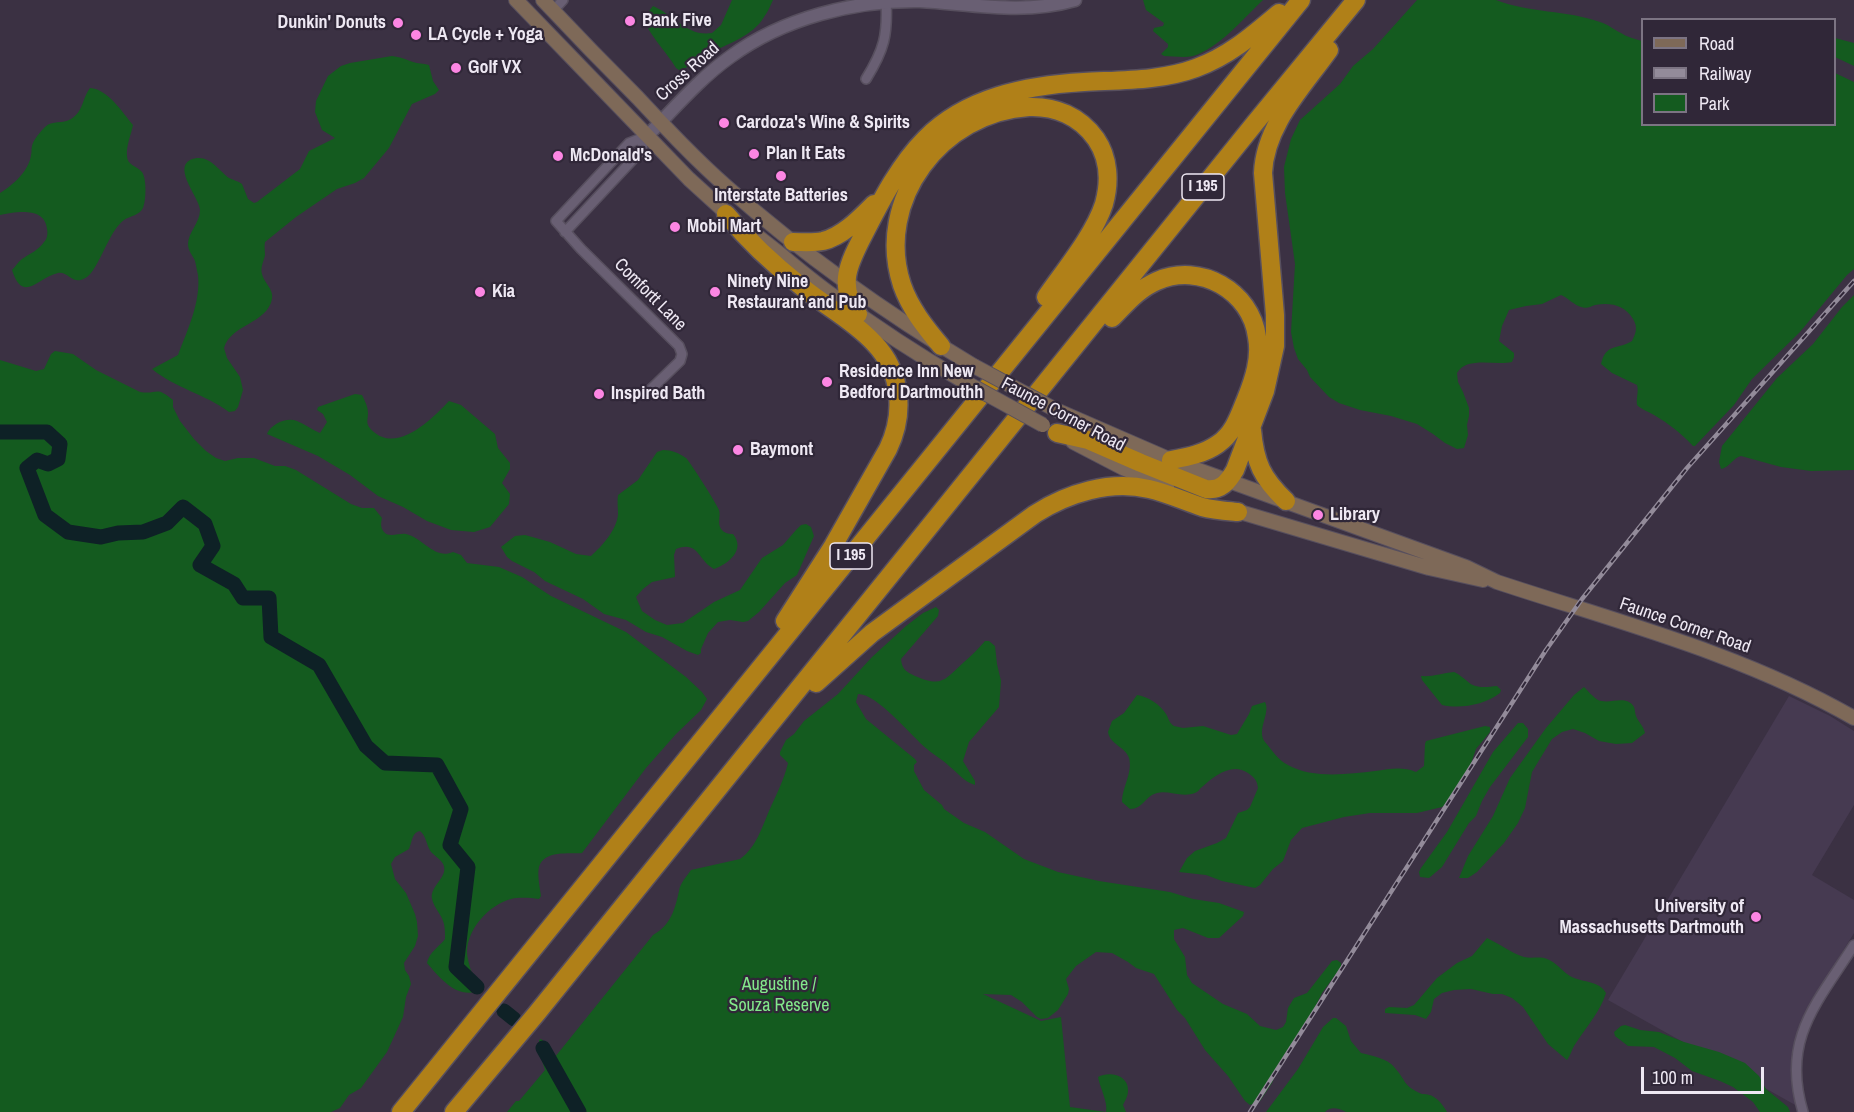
<!DOCTYPE html>
<html>
<head>
<meta charset="utf-8">
<style>
	body { margin:0 }
	#map { position:relative; width:1854px; height:1112px; overflow:hidden; background:#3b3143; font-family:"Archivo Narrow",sans-serif }
	canvas { display:block }
	.legend { position:absolute; left:1641px; top:18px; width:195px; height:108px; box-sizing:border-box; background:#302738; border:2px solid #7c7483; margin:0; padding:8px 10px; list-style:none; font-size:18px; color:#eee8f3 }
	.legend li { display:flex; align-items:center; gap:12px; height:30px }
	.legend b { width:30px; border:2px solid #7c7483 }
	.scale { position:absolute; left:1641px; top:1067px; width:123px; height:27px; box-sizing:border-box; border:3px solid #eee8f3; border-top:0; padding-left:8px; font-size:18px; line-height:21px; white-space:nowrap; color:#eee8f3; -webkit-text-stroke:4px #302738; paint-order:stroke }
</style>
</head>
<body>
<div id="map">
<canvas width="1854" height="1112"></canvas>
<ul class="legend">
<li><b style="height:8px;background:#7e6958"></b>Road</li>
<li><b style="height:8px;background:#938b9a"></b>Railway</li>
<li><b style="height:16px;background:#145b1f"></b>Park</li>
</ul>
<div class="scale">100 m</div>
</div>
<script>
const ctx = document.querySelector('canvas').getContext('2d');
ctx.lineJoin = 'round';
function paint(path, color) { ctx.fillStyle = color; ctx.fill(path, 'evenodd'); }
function stroke(path, color, width, dash) { ctx.strokeStyle = color; ctx.lineWidth = width; ctx.lineCap = dash ? 'butt' : 'round'; ctx.setLineDash(dash || []); ctx.stroke(path); }
function label(font, color, halo, rows, align = 'center') {
  ctx.font = font + ' "Archivo Narrow",sans-serif'; ctx.lineWidth = 4.5; ctx.setLineDash([]); ctx.textBaseline = 'middle'; ctx.strokeStyle = halo; ctx.fillStyle = color; for (const [text, x, y, turn = 0] of rows) {
    ctx.save(); ctx.translate(x, y); ctx.rotate((+turn || 0) * Math.PI / 180); ctx.textAlign = isNaN(turn) ? turn : align; if (halo) ctx.strokeText(text, 0, 0); ctx.fillText(text, 0, 0); ctx.restore();
  }
}
const built = new Path2D(`
	M1789,696L1830,716L1854,731V805L1812,875L1854,900V933L1810,1005L1798,1029L1792,1055V1081L1797,1106L1608,1000Z`);
const green = new Path2D(`
	M732,0H773C770,6 768,12 764,17C753,36 727,44 708,54C698,59 690,68 679,70L676,68C669,55 644,29 644,17L653,6C674,15 687,37 712,33L721,25Z
	M1143,0H1263C1244,18 1218,49 1193,56C1184,58 1173,56 1164,56L1161,54L1168,47V44L1153,31L1154,28L1163,26L1164,23L1146,10Z
	M1417,0H1496C1529,13 1567,10 1600,22C1608,24 1614,30 1621,33C1627,37 1635,39 1642,41V124H1834L1835,73L1854,82V269L1847,275L1800,332L1752,379L1734,405L1695,446H1693C1682,434 1668,423 1654,415C1648,411 1642,410 1637,405C1636,398 1639,391 1637,385L1612,373L1601,364C1606,343 1617,350 1632,341C1636,333 1638,327 1633,319C1625,305 1610,302 1595,305C1589,307 1588,309 1581,307C1574,305 1568,298 1561,295L1542,304L1526,306L1509,310L1502,326L1499,341L1514,353V357L1512,362C1495,366 1467,356 1457,373L1458,382L1463,392L1469,408V416L1467,425L1468,435L1464,448L1457,449L1445,443L1433,434L1417,424L1391,416L1360,410L1339,403L1329,397L1310,377L1307,370L1298,359L1294,348L1291,332L1295,264L1285,193L1284,167L1291,139L1300,120L1340,84L1353,66L1373,49Z
	M1835,38L1854,43V66L1835,57Z
	M392,56C400,57 405,59 413,62C418,64 423,63 429,65L433,81L439,90L435,94L412,104L389,148L364,178L355,183L337,189L296,217L265,242C264,246 265,251 265,255C264,261 260,267 262,274C264,283 274,289 272,299C267,324 231,324 224,348L227,358L240,377L243,390L238,407L235,411L229,412C205,394 175,388 152,369L178,355C187,331 201,302 198,275C197,271 196,265 195,261C193,256 188,251 188,244C188,232 200,223 200,210C200,199 173,169 190,160C208,152 218,170 229,178C233,180 238,181 242,184L248,199L254,203L257,202L300,169L309,151L335,138L322,130L315,112L316,101L328,76L341,66L350,63Z
	M90,88C108,89 122,112 133,125C131,135 126,146 127,156C127,165 137,166 142,172C147,179 146,201 143,208C140,215 130,216 124,220C121,222 117,227 115,230C107,241 96,271 87,277C72,287 69,271 58,273C37,278 23,304 12,270C15,267 18,262 22,259C29,254 39,250 44,242C47,239 48,234 47,229C45,206 15,212 0,215V193C13,185 29,171 31,155C32,152 31,149 32,146C33,140 41,131 45,127C52,120 63,124 71,119C84,111 82,98 90,88Z
	M1854,295V470L1811,471L1781,467L1741,456C1733,458 1730,467 1721,469L1719,462L1722,446L1777,378L1813,344L1842,307Z
	M55,351L73,354L96,370L140,392C158,395 155,385 173,400V407L180,421L194,439L206,451L216,458L225,461L238,458H254L275,466H285L296,470L351,504L362,508H374L382,518C381,523 380,527 384,532C389,538 399,533 406,534C423,538 435,560 453,552L461,555L467,563L499,567L522,577L551,596L626,632L686,677L702,692L707,699L701,710L676,734L646,768L582,853C569,854 544,850 539,867C537,875 540,888 541,896L539,899C530,898 520,897 511,899C489,905 468,928 467,951C467,965 476,978 475,992C455,997 439,977 427,963C429,952 439,947 445,939C445,934 445,929 444,924C442,915 434,908 432,899C429,885 453,875 441,861C438,858 434,855 431,852C426,845 427,837 420,831C412,832 412,842 409,849L395,857L391,864L395,879L406,893L415,914L417,922L418,936L415,946L404,963L405,970L409,976L411,984L406,997L403,1017L387,1052L361,1088L349,1095L340,1108L331,1112H0V360L36,371L44,369L51,354Z
	M355,394L362,395C365,401 368,407 368,413C368,419 366,422 369,427C394,458 432,419 449,401L461,405L495,434L498,448L510,463V469L502,483L510,494L509,504L490,527L474,532L451,530L427,521L403,507L378,496L350,475L318,456L267,434C271,424 287,417 297,421C305,424 312,430 320,433L327,422L323,414L317,410L318,407Z
	M663,450C672,450 679,453 686,458C689,460 718,506 719,510C721,517 717,522 721,529C724,533 728,534 733,534C746,550 728,564 714,569C698,561 699,540 676,549L674,555L675,577L652,582L643,589L636,597L642,611L655,620L667,625L683,623L714,602L740,590L762,558L783,545L796,530L801,525L806,524L811,527L814,536L797,575L785,583L759,612L748,621L743,622L730,620L718,622L708,633L701,649V653L698,655L687,651L662,637L646,632L626,620L604,614L583,599L545,581L534,572L512,561L507,557L501,547L515,536L525,535L550,542L576,554L591,556C602,546 616,531 618,515C618,508 617,502 618,495L638,480L657,452Z
	M936,607L939,610L938,616L901,659C902,670 907,672 915,676C943,688 945,679 964,662C972,655 978,649 985,641H989L995,646L997,664L1001,681L999,707L969,742L963,761L975,781V785C964,782 958,773 949,766C942,759 934,755 927,749C911,736 878,694 858,694L856,702L866,719L915,759L917,762L914,765V771L924,790L942,805L944,809L964,823L985,832L1024,859L1058,872L1099,881L1170,892L1193,899L1219,903L1244,912L1243,916L1219,938H1208L1183,928L1174,930V939L1185,957L1187,975L1192,983L1223,1004L1247,1014L1260,1026L1276,1030L1283,1027L1286,1022L1288,1008L1294,998L1307,993L1332,961L1337,960L1341,963V967L1322,993L1304,1030L1283,1057L1272,1083L1260,1101L1250,1105L1245,1101L1228,1076L1205,1050L1185,1018L1177,1010L1154,974L1136,968L1128,962L1112,953L1096,952L1076,966L1066,979L1069,989L1068,994L1058,1010L1048,1018L1041,1019L1037,1017L1022,1002L1011,995L983,994L1041,1021L1061,1017L1070,1107L1106,1112C1108,1102 1100,1088 1098,1077C1109,1071 1129,1075 1128,1091C1128,1096 1125,1101 1123,1105L1126,1112H507L516,1101H519L545,1070L540,1054L539,1040L541,1039C548,1044 548,1054 555,1057L653,935C671,925 675,909 679,891C680,883 687,876 691,870L740,859C756,848 762,827 769,811C776,795 784,780 788,763L780,755V752L786,740L794,734L804,721L838,694L872,657L906,626L923,613Z
	M1454,672C1460,675 1462,677 1467,681C1475,689 1486,687 1497,686L1501,690L1500,693C1484,705 1461,709 1442,705L1422,680L1421,676C1433,677 1442,673 1454,672Z
	M1584,687C1588,691 1593,697 1598,700C1610,705 1626,694 1634,707C1635,709 1635,714 1636,716C1639,723 1643,725 1645,733L1632,743L1616,744L1599,741L1585,733L1573,729L1562,732L1552,739L1532,772L1525,808L1518,823L1504,843L1477,872L1468,878H1459L1468,856L1493,816L1510,778L1546,728L1574,695Z
	M1137,695C1147,696 1161,705 1166,714C1169,719 1169,723 1174,726L1183,728L1203,726L1231,735L1237,734L1249,714L1252,706L1265,702C1271,713 1256,730 1265,742C1272,750 1278,760 1288,765C1313,779 1348,774 1375,771C1390,769 1402,766 1416,772L1424,766L1425,744L1426,741L1485,726L1490,727V732L1476,749L1466,778L1450,801L1442,807L1417,813H1370L1344,817L1302,828L1291,840L1283,861L1273,869L1260,885L1255,888L1222,881L1206,875L1179,872L1187,858L1195,851L1217,843L1226,838L1238,813L1247,810L1250,807L1258,788C1257,780 1254,777 1248,773C1232,762 1214,776 1202,787C1197,791 1201,790 1195,793C1182,798 1168,790 1157,793C1145,796 1143,809 1130,809L1122,802C1122,787 1133,773 1129,758C1125,746 1110,745 1108,732L1112,721L1124,713Z
	M1518,723H1523L1528,729V737L1490,787L1482,801L1476,816L1469,823L1442,867L1429,878L1420,877L1419,872L1421,868L1447,832L1493,752Z
	M1487,938C1500,944 1511,953 1524,957C1532,959 1540,956 1547,959C1556,962 1562,971 1570,976C1582,983 1599,980 1606,993C1600,1012 1587,1026 1576,1043C1572,1048 1571,1055 1567,1060L1548,1044L1523,1007L1512,998L1502,994H1493L1471,989L1454,990L1442,993L1434,999L1431,1012L1426,1019L1415,1015L1385,1013V1009L1389,1007L1407,1008L1414,1005L1437,978L1457,963L1472,956Z
	M1333,1018H1336L1346,1026L1351,1041L1361,1053C1373,1056 1387,1058 1395,1068C1408,1083 1402,1085 1422,1094C1434,1093 1442,1103 1447,1112H1346C1339,1108 1330,1106 1325,1112H1266L1298,1069L1323,1027Z
	M1625,1025L1640,1030L1659,1032L1684,1042L1719,1052L1745,1063L1759,1076L1766,1089L1788,1107L1790,1112H1760L1753,1102L1733,1087L1720,1081L1692,1071L1675,1058L1654,1047L1628,1046L1615,1036L1614,1032L1621,1026Z`);
const river = new Path2D(`
	M0,432H47L60,444L58,459L48,464L37,460L27,468L45,515L68,532L101,537L118,533L143,532L167,523L183,507L205,524L213,546L200,565L234,584L243,598H269L271,637L319,665L366,746L385,763L437,765L461,809L450,845L468,867L456,967L477,987
	M504,1011L514,1019
	M543,1048L579,1112`);
const minor = new Path2D(`
	M553,11L563,0
	M866,79C884,50 888,35 886,0
	M565,232L639,153L647,136
	M646,394L680,361L682,354L679,346L581,249L556,221L629,143L647,136
	M1803,1112C1781,1039 1817,1003 1854,945`);
const tertiary = new Path2D(`
	M647,136C674,109 699,79 730,57C783,18 855,0 920,1C972,4 1023,15 1075,0`);
const secondary = new Path2D(`
	M516,0L689,179L733,219
	M543,0C574,33 606,66 638,98C667,129 696,160 728,188C804,255 887,314 974,366
	M749,230C778,251 804,275 832,295C874,326 918,355 963,381
	M1056,410L1171,460L1466,567L1497,582C1618,622 1743,654 1854,718
	M1073,442L1123,468L1167,487
	M1230,509L1429,568L1483,580`);
const motorway = new Path2D(`
	M726,214C749,242 774,265 802,287C825,306 854,321 874,343C902,372 905,414 888,449L833,546L785,621
	M793,242C803,242 814,243 823,241C843,236 860,218 874,204
	M858,314C836,284 850,261 866,230C882,199 900,164 925,139C966,97 1028,85 1084,82C1121,80 1161,81 1196,68C1229,56 1253,35 1279,13
	M1112,318C1126,304 1138,289 1157,281C1200,262 1251,291 1257,337C1261,358 1254,379 1246,399C1239,416 1234,433 1218,444C1204,454 1187,457 1171,460
	M941,346C925,327 910,308 902,285C874,200 942,112 1029,107C1055,106 1080,116 1096,139C1109,158 1110,182 1104,204C1094,235 1064,271 1046,297
	M1252,430C1255,463 1262,478 1286,501
	M1057,433L1088,440L1141,463L1206,489C1221,491 1228,482 1235,470L1265,391L1275,346V315L1263,173C1265,125 1302,88 1329,50
	M816,683L872,633L1035,514C1068,493 1110,480 1149,489C1167,493 1184,501 1202,507C1213,510 1227,511 1238,512
	M401,1112L1301,0
	M454,1112L537,1013L1255,123L1356,0`);
const rail = new Path2D(`
	M1250,1112L1546,650L1582,599L1687,468L1854,281`);
const secondaryBridge = new Path2D(`
	M974,366L1056,410
	M963,381L1043,425`);
const markers = [
	[630,21,6,"#fc86e3"],
	[398,23,6,"#fc86e3"],
	[416,35,6,"#fc86e3"],
	[456,68,6,"#fc86e3"],
	[724,123,6,"#fc86e3"],
	[754,154,6,"#fc86e3"],
	[558,156,6,"#fc86e3"],
	[781,176,6,"#fc86e3"],
	[675,227,6,"#fc86e3"],
	[480,292,6,"#fc86e3"],
	[715,292,6,"#fc86e3"],
	[827,382,6,"#fc86e3"],
	[599,394,6,"#fc86e3"],
	[738,450,6,"#fc86e3"],
	[1318,515,6,"#fc86e3"],
	[1756,917,6,"#fc86e3"]
];
const shields = [
	[1203,187,42],
	[851,556,42]
];
const shieldNames = [
	["I 195",1203,187],
	["I 195",851,556]
];
const poiNames = [
	["Bank Five",642,21],
	["Dunkin' Donuts",386,23,"right"],
	["LA Cycle + Yoga",428,35],
	["Golf VX",468,68],
	["Cardoza's Wine & Spirits",736,123],
	["Plan It Eats",766,154],
	["McDonald's",570,156],
	["Interstate Batteries",781,196,"center"],
	["Mobil Mart",687,227],
	["Ninety Nine",727,282],
	["Restaurant and Pub",727,303],
	["Kia",492,292],
	["Residence Inn New",839,372],
	["Bedford Dartmouthh",839,393],
	["Inspired Bath",611,394],
	["Baymont",750,450],
	["Library",1330,515],
	["University of",1744,907,"right"],
	["Massachusetts Dartmouth",1744,928,"right"]
];
const streetNames = [
	["Cross Road",688,72,-42],
	["Comfortt Lane",650,295,45],
	["Faunce Corner Road",1063,415,28],
	["Faunce Corner Road",1685,626,19]
];
const parkNames = [
	["Augustine /",779,985],
	["Souza Reserve",779,1006]
];
paint(built, '#463a51');
paint(green, '#145b1f');
stroke(river, '#0e2126', 15);
stroke(minor, '#574f5e', 12);
stroke(tertiary, '#574f5e', 15);
stroke(secondary, '#574f5e', 16);
stroke(motorway, '#574f5e', 21);
stroke(minor, '#695f73', 9);
stroke(tertiary, '#695f73', 12);
stroke(secondary, '#7e6958', 14);
stroke(motorway, '#b08018', 18);
stroke(rail, '#938b9a', 4.5);
stroke(rail, '#302738', 2, [7]);
stroke(secondaryBridge, '#574f5e', 16, []);
stroke(secondaryBridge, '#7e6958', 14);
for (const [x, y, r, color] of markers) { const dot = new Path2D(); dot.arc(x, y, r, 0, 2 * Math.PI); ctx.fillStyle = color; ctx.fill(dot); stroke(dot, '#302738', 2); }
for (const [x, y, w] of shields) { const box = new Path2D(); box.roundRect(x - w / 2, y - 13, w, 26, 4.5); ctx.fillStyle = '#302738'; ctx.fill(box); stroke(box, '#eee8f3', 1.5); }
label('bold 16px', '#eee8f3', null, shieldNames);
label('bold 18px', '#eee8f3', '#302738', poiNames, 'left');
label('18px', '#eee8f3', '#302738', streetNames);
label('18px', '#83e88b', '#302738', parkNames);
</script>
</body>
</html>
